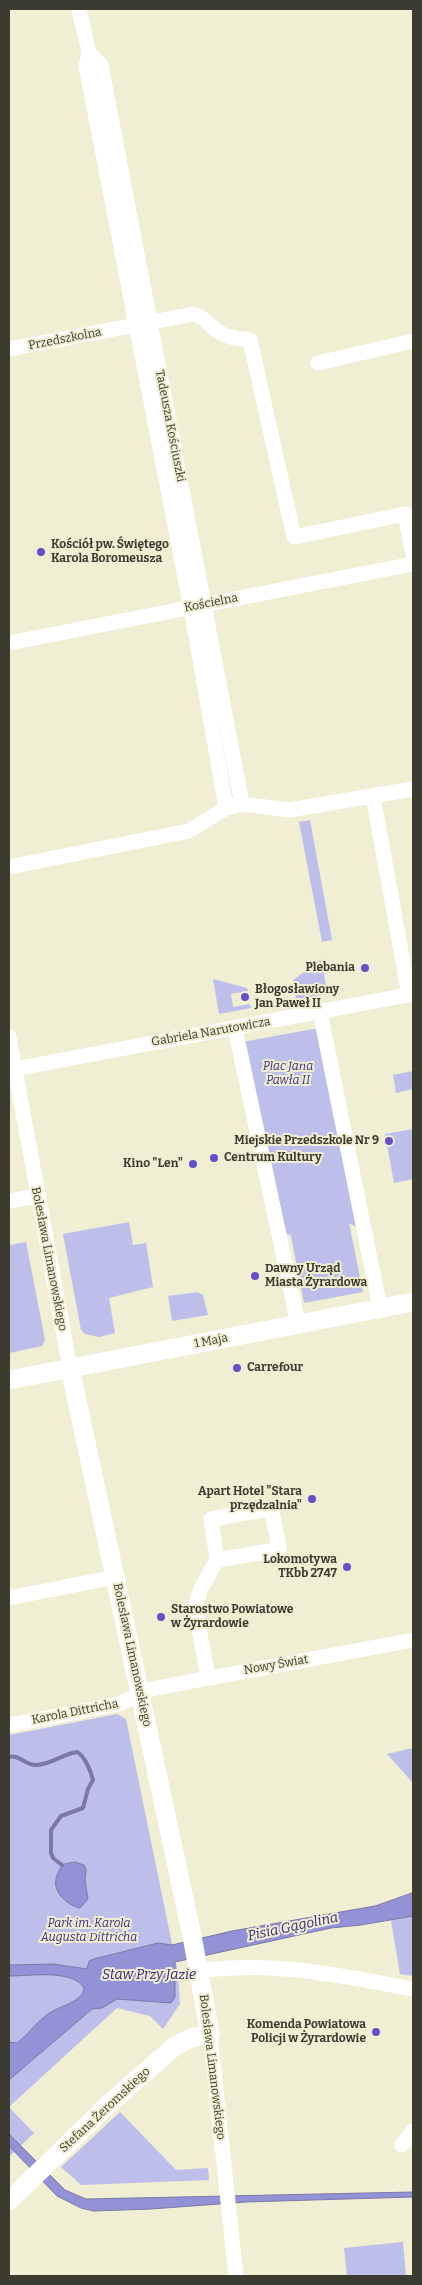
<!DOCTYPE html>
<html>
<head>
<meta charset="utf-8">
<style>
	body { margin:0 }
	#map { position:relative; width:422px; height:2285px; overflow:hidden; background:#f0eed3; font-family:Bitter,serif }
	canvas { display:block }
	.frame { position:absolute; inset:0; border:10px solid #3c3b30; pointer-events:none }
</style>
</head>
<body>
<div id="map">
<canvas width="422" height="2285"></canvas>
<div class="frame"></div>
</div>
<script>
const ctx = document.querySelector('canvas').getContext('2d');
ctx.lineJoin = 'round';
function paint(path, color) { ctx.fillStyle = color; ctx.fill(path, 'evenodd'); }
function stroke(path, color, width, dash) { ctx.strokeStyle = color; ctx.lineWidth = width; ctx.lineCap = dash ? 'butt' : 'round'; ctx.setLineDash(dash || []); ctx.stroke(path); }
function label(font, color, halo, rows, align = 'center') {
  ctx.font = font + ' Bitter,serif'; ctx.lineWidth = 4; ctx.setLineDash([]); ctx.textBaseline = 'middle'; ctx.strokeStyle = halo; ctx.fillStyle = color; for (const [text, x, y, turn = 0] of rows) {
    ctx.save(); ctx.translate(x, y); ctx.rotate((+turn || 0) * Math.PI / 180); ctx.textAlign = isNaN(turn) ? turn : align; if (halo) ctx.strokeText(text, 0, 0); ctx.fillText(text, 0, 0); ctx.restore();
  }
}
const green = new Path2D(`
	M310,820L332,940L322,942L299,822Z
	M322,959L327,994L296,1000L293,980Z
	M213,979L247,988L248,991L231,994L233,1007L250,1004L251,1008L219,1014Z
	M319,1028L359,1229L349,1223L363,1292L304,1303L291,1236L282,1231L242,1042Z
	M413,1071V1089L396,1093L393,1075Z
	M413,1129V1179L394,1183L385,1134Z
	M129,1222L133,1245L146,1243L153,1287L109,1298L115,1333L99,1337L85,1334L81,1330L63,1234Z
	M26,1242L45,1340L42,1346L9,1353V1245Z
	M197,1292L203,1295L208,1315L172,1321L168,1296Z
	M117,1714L126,1719L178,1973L180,2004L163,2029L150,2016L117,2008L9,2107L34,2133L9,2157V1735Z
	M413,1748V1783L387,1754Z
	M413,1916V1976L400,1974L391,1920Z
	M120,2112L176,2170L208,2168L209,2180L81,2185L61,2167Z
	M403,2242L406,2276H347L344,2248Z`);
const water = new Path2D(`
	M75,1862L84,1865L86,1869L85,1880L88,1899L80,1908C69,1906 53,1893 56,1880C56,1875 60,1870 62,1865Z
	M413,1893V1916L361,1925L331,1928L175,1962V1997L171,2003L117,1999L102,2008L92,2009L9,2080V2042L17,2043C30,2033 38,2019 53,2011C62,2006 84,2000 84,1988C73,1969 29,1976 9,1976V1965L53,1964L87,1969L89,1961L94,1959L158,1943L172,1945L232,1931L375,1906Z
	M9,2134L65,2190L86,2199L413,2192V2197L246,2202L151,2209L94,2211L81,2208L57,2196L9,2146Z`);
const stream = new Path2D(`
	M9,1757C18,1754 26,1765 35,1765C51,1765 62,1754 77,1752C85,1756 91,1772 93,1780L88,1789L83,1808L61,1816L51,1830V1853L53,1858L62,1865`);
const minor = new Path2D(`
	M79,9L89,53L101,65L242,804
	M89,53L86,66L191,608L226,808
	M9,349L194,314C203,316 208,324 216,330C226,338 238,338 250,340L294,537L405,514L413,555
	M318,363L413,341
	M9,643L413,564
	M373,796L409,995
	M9,867L189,831L226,808L242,804L289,810L413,789
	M320,1012L380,1308
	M235,1028L298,1324
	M9,1037L70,1368
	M9,1070L413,994
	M9,1201L37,1196
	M9,1598L115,1577
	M208,1677L195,1607L201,1588L217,1560L276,1550L279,1548L272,1510L268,1509L211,1519L217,1560
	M9,1725L119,1704L151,1689L413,1640
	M199,1971C271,1960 342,1976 413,1989
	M210,2034L236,2276
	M402,2145L413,2131`);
const tertiary = new Path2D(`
	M9,1380L413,1302
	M9,2201L109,2104L175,2046L191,2038L210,2034L192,1936L70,1368`);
const markers = [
	[41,552,5,"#6351ca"],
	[365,968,5,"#6351ca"],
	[245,997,5,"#6351ca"],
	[389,1141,5,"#6351ca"],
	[214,1158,5,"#6351ca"],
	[193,1164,5,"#6351ca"],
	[255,1276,5,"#6351ca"],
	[237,1368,5,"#6351ca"],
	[312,1499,5,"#6351ca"],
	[347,1567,5,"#6351ca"],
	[161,1617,5,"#6351ca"],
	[376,2032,5,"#6351ca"]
];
const streetNames = [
	["Przedszkolna",65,339,-11],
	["Tadeusza Kościuszki",170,426,79],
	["Kościelna",211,603,-11],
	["Gabriela Narutowicza",211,1032,-10],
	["Bolesława Limanowskiego",49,1259,79],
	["1 Maja",211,1341,-11],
	["Bolesława Limanowskiego",132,1655,78],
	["Nowy Świat",276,1665,-10],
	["Karola Dittricha",75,1712,-11],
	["Bolesława Limanowskiego",212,2067,83],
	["Stefana Żeromskiego",105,2110,-43]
];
const poiNames = [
	["Kościół pw. Świętego",51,545],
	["Karola Boromeusza",51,559],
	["Plebania",355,968,"right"],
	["Błogosławiony",255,990],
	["Jan Paweł II",255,1004],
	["Miejskie Przedszkole Nr 9",379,1141,"right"],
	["Centrum Kultury",224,1158],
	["Kino \"Len\"",183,1164,"right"],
	["Dawny Urząd",265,1269],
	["Miasta Żyrardowa",265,1283],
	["Carrefour",247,1368],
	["Apart Hotel \"Stara",302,1492,"right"],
	["przędzalnia\"",302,1506,"right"],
	["Lokomotywa",337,1560,"right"],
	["TKbb 2747",337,1574,"right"],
	["Starostwo Powiatowe",171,1610],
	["w Żyrardowie",171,1624],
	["Komenda Powiatowa",366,2025,"right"],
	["Policji w Żyrardowie",366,2039,"right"]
];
const parkNames = [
	["Plac Jana",288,1067],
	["Pawła II",288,1081],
	["Park im. Karola",89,1924],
	["Augusta Dittricha",89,1938]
];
const waterNames = [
	["Pisia Gągolina",293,1927,-12],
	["Staw Przy Jazie",149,1975]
];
paint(green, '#bebeeb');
paint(water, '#9492d7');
stroke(water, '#7a78a5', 1);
stroke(stream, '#7a78a5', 4);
stroke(minor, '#fff', 15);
stroke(tertiary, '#fff', 19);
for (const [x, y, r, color] of markers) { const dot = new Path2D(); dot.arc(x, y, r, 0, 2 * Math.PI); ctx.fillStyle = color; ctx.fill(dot); stroke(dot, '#f0eed3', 2); }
label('12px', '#3c3b30', '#f0eed3', streetNames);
label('bold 12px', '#3c3b30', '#f0eed3', poiNames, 'left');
label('italic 12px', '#3b2e7f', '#f0eed3', parkNames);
label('italic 14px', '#362879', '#f0eed3', waterNames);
</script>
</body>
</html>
